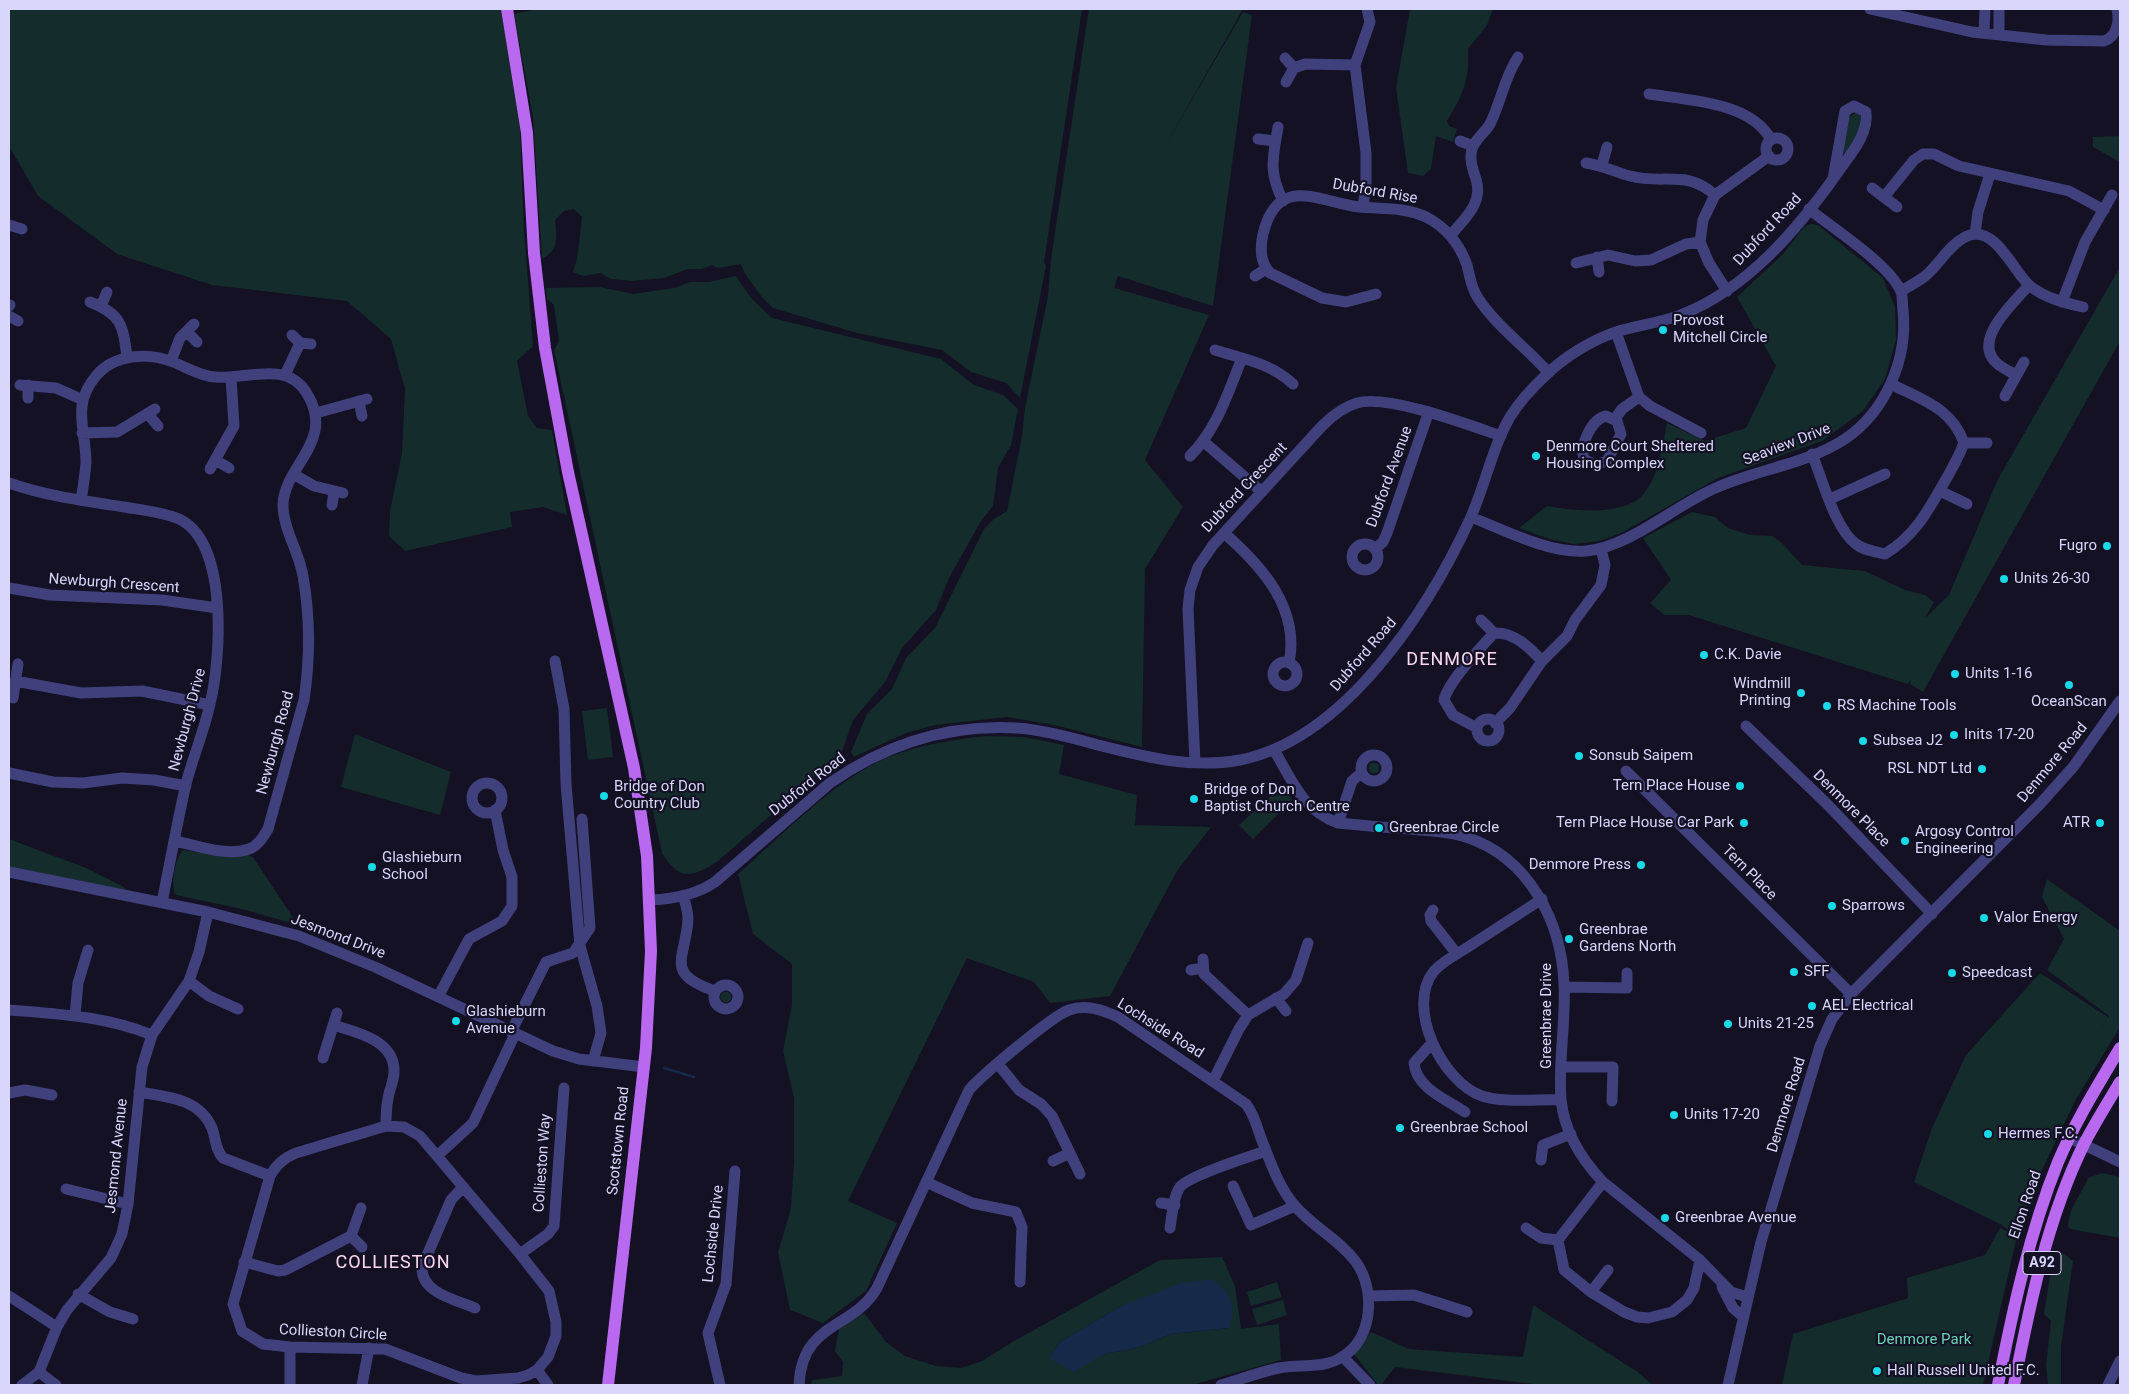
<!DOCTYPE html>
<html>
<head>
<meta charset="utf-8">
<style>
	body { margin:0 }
	#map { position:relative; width:2129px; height:1394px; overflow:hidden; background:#131123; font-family:Roboto,sans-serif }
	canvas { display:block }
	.frame { position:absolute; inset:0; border:10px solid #d9d6fb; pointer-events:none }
</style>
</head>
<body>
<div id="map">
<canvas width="2129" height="1394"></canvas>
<div class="frame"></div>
</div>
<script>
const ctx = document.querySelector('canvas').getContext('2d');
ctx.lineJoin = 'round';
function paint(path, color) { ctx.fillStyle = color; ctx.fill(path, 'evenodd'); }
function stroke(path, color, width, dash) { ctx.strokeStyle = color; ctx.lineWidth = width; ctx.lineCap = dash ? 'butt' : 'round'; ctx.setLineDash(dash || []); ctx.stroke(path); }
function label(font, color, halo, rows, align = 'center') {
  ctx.font = font + ' Roboto,sans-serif'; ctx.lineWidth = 4.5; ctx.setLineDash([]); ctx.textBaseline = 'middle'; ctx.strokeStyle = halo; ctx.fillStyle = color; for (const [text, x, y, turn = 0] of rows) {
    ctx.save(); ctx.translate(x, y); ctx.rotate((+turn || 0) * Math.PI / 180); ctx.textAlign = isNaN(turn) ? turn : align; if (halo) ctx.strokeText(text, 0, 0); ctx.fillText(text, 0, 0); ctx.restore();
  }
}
const green = new Path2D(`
	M9,9H501L520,128L524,230L533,346L517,361L528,416L537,428L552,430L567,515L543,507L510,512L512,527L405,551L389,536L390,511L402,453L405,389L391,339L347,301L212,285L117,254L38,196L9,146Z
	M537,9H1082L1044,262L1046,266L1020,398L1006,383L971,372L942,350L857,333L773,308L761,296L745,274L741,264L718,268L712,265L702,269H688L664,278L632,281L611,279L601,273L583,276L573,272L577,259L582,217L574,209L564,211L555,220C557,238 559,250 542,259L533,117L514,14Z
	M1089,9H1243L1165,146L1243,12L1252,15L1213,306L1118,276L1114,288L1209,315L1145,460L1183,507L1145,569L1142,747L1054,725L1007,717L935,725L906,733L854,757L851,752L867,714L892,689L906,658L935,628L984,529L994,519L1007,511L1022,436L1025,408L1048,296L1051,259Z
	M1410,9H1493L1487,25L1468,49C1470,79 1463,95 1447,121L1449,126L1457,129L1453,142L1436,136L1431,169L1423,176L1408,173L1396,88Z
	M1856,112L1860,115C1863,128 1853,149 1842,154L1849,118Z
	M2120,136V162L2093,147V137Z
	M1810,224L1818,225L1883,278L1895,307L1896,340L1885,379L1863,411L1822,441L1718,478L1623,532L1600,541L1574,544L1549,539L1519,528L1547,506C1574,511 1627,517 1645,492C1660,472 1662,447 1667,423L1705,441L1746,428L1776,366L1737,297L1783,254L1804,227Z
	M2120,267V341L1923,692L1910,684L1911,679L1908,684L1689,615H1664L1650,603L1671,580L1643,538L1692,512L1715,517L1728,528L1750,535L1772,536L1782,543L1802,565L1865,571L1905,590L1925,595L1934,602L1925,618L1949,595L1998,479Z
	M736,276L751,298L772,318L941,359L974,385L1003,395L1018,409L1011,445L998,468L993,506L981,521L949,578L936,610L902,648L885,682L853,720L841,754L718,861C692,878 679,881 662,853L554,350L559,341L554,305L547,299L546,288L600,287L633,294L674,288L690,282H709Z
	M607,708L613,757L588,760L582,711Z
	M355,734L451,772L440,815L341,787Z
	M987,736L1024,737L1064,745L1059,774L1137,795L1135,825L1211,827L1177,871L1110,996L1050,1003L1034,982L967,958L848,1201L897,1223L866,1291L823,1323L790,1310L778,1252L791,1209L794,1161V1098L783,1051L792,1005V964L753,934L738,874C783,835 837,776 894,755C924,744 955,739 987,736Z
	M1368.5 768a5.5 5.5 0 1 1 11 0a5.5 5.5 0 1 1-11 0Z
	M1283,785L1292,800L1253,839L1239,825Z
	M9,839L86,868L124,887L126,891L9,867Z
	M184,850L225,857L246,854L253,857L298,925L246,910L176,895C170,886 175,856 184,850Z
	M2047,879L2120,931V1027L2075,1101L2031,1193L2017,1236L1983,1385H1782L1793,1334L1908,1298L1907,1278L1985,1255L2000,1228L2013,1234L2002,1225L1914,1182L1932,1128L1966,1055L2040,973L2108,1017L2099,1031L2109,1016L2047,970L2064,939L2042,897Z
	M720.5 997a5.5 5.5 0 1 1 11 0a5.5 5.5 0 1 1-11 0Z
	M2102,1173L2120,1177V1238L2070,1229L2068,1226C2069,1207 2081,1195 2088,1178Z
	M2058,1254H2065L2073,1261L2061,1347V1385H2048L2046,1365L2051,1321L2044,1314L2050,1277Z
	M1222,1257L1235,1286L1241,1329L1279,1324L1281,1360L1192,1385H811L812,1380L842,1376L843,1362L835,1351L839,1329L864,1313L886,1342L905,1356L936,1366L961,1368L982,1361L1014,1341L1160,1260ZM1123,1305L1229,1328L1171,1334L1137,1348L1104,1354L1049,1358L1060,1342Z
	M1277,1282L1282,1297L1251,1306L1247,1292Z
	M1283,1300L1287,1315L1257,1325L1252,1309Z
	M1533,1305L1636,1371L1653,1385H1541L1395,1367L1381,1385H1378L1354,1354L1371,1332L1409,1349L1523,1357Z`);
const water = new Path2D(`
	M1213,1279C1231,1295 1237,1304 1229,1328L1171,1334L1137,1348L1104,1354L1074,1372L1049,1358L1060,1342L1123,1305L1182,1283Z`);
const stream = new Path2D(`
	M664,1068L694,1077`);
const minor = new Path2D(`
	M1870,9L1972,32L2046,40L2104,41C2117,37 2120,20 2117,9
	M1984,33L1985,9
	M1999,34V9
	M1285,58L1294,68
	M1286,82L1294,68L1305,64L1355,65
	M1649,94C1687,100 1752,102 1771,140
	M1278,127C1273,158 1268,171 1283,201
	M1766 149a11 11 0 1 1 22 0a11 11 0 1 1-22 0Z
	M1258,139L1275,141
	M1460,141L1473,146
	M1586,163C1602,165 1615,172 1630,176C1664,185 1686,169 1715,195
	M1602,165L1607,147
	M1872,188L1897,207
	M1884,197L1914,160L1923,154H1934L1959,166L2069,191L2104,210
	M1363,207L1366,184V153L1355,65L1370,22L1367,9
	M9,225L22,229
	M1975,234L1978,212L1990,174
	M1451,235C1464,219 1484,203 1476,179C1473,170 1469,159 1472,149C1475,139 1485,133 1490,124C1501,102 1504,78 1518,57
	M1597,257L1599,272
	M1576,263L1608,255L1635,261L1651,260L1686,244L1700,242
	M1255,276L1266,269
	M1727,291L1709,263L1700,242L1703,220L1715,195L1769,156
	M1901,291C1908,287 1917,282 1924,277C1939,265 1948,246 1965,237C1995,222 2013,272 2030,286C2045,298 2065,303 2083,307
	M1376,294L1346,302L1322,298L1270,273C1260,262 1260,249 1263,234C1278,173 1319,202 1359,207C1381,209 1405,207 1426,217C1446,227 1460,245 1467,265C1470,277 1471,288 1478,298C1496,326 1526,347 1548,372
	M90,302C122,314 123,326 127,357
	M2062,302L2085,242L2112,195
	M9,306L10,305
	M101,306L107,292
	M9,316L18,321
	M187,332L197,342
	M1616,332L1639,397L1650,406L1701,433
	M292,335L300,343L311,344
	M1215,350C1243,359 1271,363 1293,384
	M171,361L180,338L194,324
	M285,375L300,343
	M2016,375C2011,372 2004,369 1999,365C1969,342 2013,304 2029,285
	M20,385L56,388L83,400
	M28,385V398
	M2005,396L2024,362
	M359,401L362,416
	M316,413L367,399
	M148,414L158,426
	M1606,416L1617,421L1621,434L1607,461L1594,465L1584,459C1579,445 1592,419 1606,416Z
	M1615,419L1622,409L1639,397
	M82,433L117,432L155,409
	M1204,442L1262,492
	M1964,443H1987
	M1812,454C1822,478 1835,529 1856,544C1864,550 1875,552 1885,554C1918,534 1931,505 1949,474C1955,463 1960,454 1964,443C1952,408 1922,400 1891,384
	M1190,456C1217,429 1228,393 1242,358
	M215,460L229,468
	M210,469L234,426L231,377
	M295,475L314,486L343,493
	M9,483C46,496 85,501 124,507C142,510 162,512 179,519C229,542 221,660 210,704C204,731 193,757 186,784C177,823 170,863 162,902
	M1940,491L1967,504
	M1830,499L1885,474
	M81,500C83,488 85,475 86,463C86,430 71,405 96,376C114,354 148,352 173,362C186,367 200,376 215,377C245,380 286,360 306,392C337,441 285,464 283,504C283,530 299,551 303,576C310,616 310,660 304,700L268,829C263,837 258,846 249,849C227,857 196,845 175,841
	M332,505L334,492
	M1471,517C1504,530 1550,554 1586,551C1631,547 1676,504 1718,487C1757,470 1809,463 1845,439C1886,411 1908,359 1903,310C1902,305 1903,297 1901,292C1892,266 1831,227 1809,209
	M1224,533C1263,567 1300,609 1289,663
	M1352 557a13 13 0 1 1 26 0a13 13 0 1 1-26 0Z
	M1376,548L1383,542L1387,533L1428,414
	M9,588L50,595L162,600L217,608
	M1481,620L1494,633C1514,632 1529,647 1542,661
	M555,661L564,709L566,784L580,946L597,1006L601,1033L593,1061
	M1273 674a12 12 0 1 1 24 0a12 12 0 1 1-24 0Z
	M15,681L81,693L142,691L210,705
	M13,698L18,664
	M1477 730a11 11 0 1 1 22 0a11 11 0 1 1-22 0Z
	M1495,723L1510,708L1542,661L1567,636L1575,620L1601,585L1605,565L1601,549
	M1746,726L1828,805L1932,914
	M1477,728L1453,715L1444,700C1448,682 1480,648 1494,633
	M1274,750C1292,780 1303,811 1338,823C1362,825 1386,828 1410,829C1429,831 1448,831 1466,837C1530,858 1562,923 1564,985C1566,1023 1558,1062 1561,1099C1564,1131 1582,1160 1603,1182L1700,1260L1731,1292L1747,1297
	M1361 768a13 13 0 1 1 26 0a13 13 0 1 1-26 0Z
	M1195,763L1188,608L1190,590L1198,567L1213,545L1322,426C1332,416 1343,407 1357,403C1387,394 1469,425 1501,436
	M1626,771L1851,994
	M9,773L53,782L83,783L122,778L154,780L186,786
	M472 798a15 15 0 1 1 30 0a15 15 0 1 1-30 0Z
	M1338,823L1352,781L1361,773
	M9,872L208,912L299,936L375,967L553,1051L579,1059L644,1067
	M684,896C685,904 688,911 688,919C686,959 663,973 715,991
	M1542,899C1517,915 1493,931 1468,947C1457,954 1443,961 1434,971C1405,1007 1442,1082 1482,1096C1502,1103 1539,1099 1561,1100
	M651,900C674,899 696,895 715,882L830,783C886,744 949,724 1017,728C1044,730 1072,738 1098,745C1145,757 1191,769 1240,760C1345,739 1428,610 1470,519C1485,486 1492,448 1510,417C1520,401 1533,387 1546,375C1564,357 1592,340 1616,332C1638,325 1661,323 1683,314C1748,288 1798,229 1838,172C1850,155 1869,134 1866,112L1854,106L1845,111L1833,179
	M1433,910L1430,915L1431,921L1457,954
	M1203,959L1204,974L1248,1015
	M1191,970L1203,968
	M189,981L209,996L238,1009
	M714 997a12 12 0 1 1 24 0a12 12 0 1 1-24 0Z
	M1565,987L1627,988V973
	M438,997L469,939L502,921L512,906V877L503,850L495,810
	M1276,998L1286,1011
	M9,1010C58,1014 105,1016 152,1035
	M75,1015L78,983L88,950
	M333,1025C356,1032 395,1040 394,1072C394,1081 389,1090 388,1099C386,1108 386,1117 386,1126
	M511,1032L546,962L573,953L590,928L582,819
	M1432,1043L1414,1063C1416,1088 1447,1100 1465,1112
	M323,1058L337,1013
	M998,1064L1019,1090L1041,1104L1052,1116L1080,1174
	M1562,1067H1613L1612,1101
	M1213,1081L1239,1029L1248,1015L1284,994L1296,980L1308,943
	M139,1092C167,1097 199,1098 212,1128C216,1139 215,1149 223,1158L270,1176
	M9,1093L25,1090L52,1095
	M386,1126L404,1127L420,1136L520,1254L549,1291L556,1322V1336L548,1357L537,1370L528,1375L518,1378L476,1381L461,1378L385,1349L290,1347L263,1344L242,1331L233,1304L270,1176C277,1164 284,1158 296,1153Z
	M2070,1138L2120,1162
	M437,1156L473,1123L515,1034
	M1541,1160L1543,1145L1571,1134
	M1053,1161L1070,1153
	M926,1182L972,1203L1016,1212L1022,1227L1020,1282
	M1603,1182L1558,1240L1564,1270L1591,1292L1624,1312L1637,1317L1648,1318L1672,1312L1687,1300L1694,1288L1700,1260
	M1233,1186L1251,1225L1295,1206
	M463,1187L451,1200L422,1267C421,1293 454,1299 475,1308
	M66,1189L128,1204
	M1161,1203L1175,1205
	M1170,1228C1172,1216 1173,1197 1180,1187C1190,1175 1249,1157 1266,1151
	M1526,1228L1541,1238L1558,1240
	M351,1236L362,1247
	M520,1254L548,1234L554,1226L564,1088
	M244,1262L278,1271L285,1270L351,1236L361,1208
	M1722,1287L1733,1308L1742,1316
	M1591,1292L1608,1270
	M78,1294L110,1312L133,1319
	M9,1296L57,1327
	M1369,1296L1414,1295L1467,1312
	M1343,1357L1370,1385
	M537,1370L548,1385
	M39,1372L56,1385
	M22,1385L39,1372L57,1327L67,1310L111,1258L122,1234L128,1204L142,1067L152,1035L189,981L199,952L208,912
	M290,1385V1347
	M362,1385L369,1348
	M720,1385L708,1333L726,1284L735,1171
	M799,1385C802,1321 853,1330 877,1288L969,1090C982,1075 1052,1016 1069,1010C1086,1004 1103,1010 1118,1017L1246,1104C1254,1114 1257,1127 1261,1138C1270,1161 1279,1188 1295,1206C1313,1227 1340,1240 1356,1262C1376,1290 1373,1339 1342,1357C1324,1369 1299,1364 1279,1368C1259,1372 1240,1380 1221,1385
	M1728,1385L1761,1242L1820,1046L1832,1019L1851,994L2040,804L2074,766L2120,701
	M2108,1385L2120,1361`);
const major = new Path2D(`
	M507,9L527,133L534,253L545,348L568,472L634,768L647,856L651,951L646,1048L608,1385
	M1998,1385C2013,1309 2029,1234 2058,1162C2075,1122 2098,1085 2120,1048
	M2014,1385C2030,1304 2047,1219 2084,1144C2095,1123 2108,1102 2120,1082`);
const markers = [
	[1663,330,5,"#17d9e7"],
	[1536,456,5,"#17d9e7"],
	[2107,546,5,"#17d9e7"],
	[2004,579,5,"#17d9e7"],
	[1704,655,5,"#17d9e7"],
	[1955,674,5,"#17d9e7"],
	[2069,685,5,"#17d9e7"],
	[1801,693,5,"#17d9e7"],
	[1827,706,5,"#17d9e7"],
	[1954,735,5,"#17d9e7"],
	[1863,741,5,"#17d9e7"],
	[1579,756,5,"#17d9e7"],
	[1982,769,5,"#17d9e7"],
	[1740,786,5,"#17d9e7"],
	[604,796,5,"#17d9e7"],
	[1194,799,5,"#17d9e7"],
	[1744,823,5,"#17d9e7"],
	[2100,823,5,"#17d9e7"],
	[1379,828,5,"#17d9e7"],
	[1905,841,5,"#17d9e7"],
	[1641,865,5,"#17d9e7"],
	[372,867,5,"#17d9e7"],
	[1832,906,5,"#17d9e7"],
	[1984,918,5,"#17d9e7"],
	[1569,939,5,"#17d9e7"],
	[1794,972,5,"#17d9e7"],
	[1952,973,5,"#17d9e7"],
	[1812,1006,5,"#17d9e7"],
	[456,1021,5,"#17d9e7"],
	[1728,1024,5,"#17d9e7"],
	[1674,1115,5,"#17d9e7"],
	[1400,1128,5,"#17d9e7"],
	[1988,1134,5,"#17d9e7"],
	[1665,1218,5,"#17d9e7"],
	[1877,1371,5,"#17d9e7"]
];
const shields = [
	[2042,1263,38]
];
const shieldNames = [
	["A92",2042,1263]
];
const streetNames = [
	["Dubford Rise",1375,192,10],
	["Dubford Road",1768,230,-47],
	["Seaview Drive",1787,445,-21],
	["Dubford Avenue",1390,477,-70],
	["Dubford Crescent",1245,488,-47],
	["Newburgh Crescent",114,584,4],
	["Dubford Road",1364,655,-49],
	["Newburgh Drive",188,720,-75],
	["Newburgh Road",276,743,-75],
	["Denmore Road",2053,763,-50],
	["Dubford Road",808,785,-38],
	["Denmore Place",1851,809,45],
	["Tern Place",1749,873,45],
	["Jesmond Drive",338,937,21],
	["Greenbrae Drive",1547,1016,-90],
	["Lochside Road",1160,1029,32],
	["Denmore Road",1787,1105,-73],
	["Scotstown Road",619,1141,-84],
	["Jesmond Avenue",117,1156,-84],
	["Collieston Way",543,1163,-86],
	["Ellon Road",2026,1205,-71],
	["Lochside Drive",714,1234,-84],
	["Collieston Circle",333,1333,3]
];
const poiNames = [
	["Provost",1673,321],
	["Mitchell Circle",1673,338],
	["Denmore Court Sheltered",1546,447],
	["Housing Complex",1546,464],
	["Fugro",2097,546,"right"],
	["Units 26-30",2014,579],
	["C.K. Davie",1714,655],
	["Units 1-16",1965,674],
	["Windmill",1791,684,"right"],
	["Printing",1791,701,"right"],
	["OceanScan",2069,702,"center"],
	["RS Machine Tools",1837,706],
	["Inits 17-20",1964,735],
	["Subsea J2",1873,741],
	["Sonsub Saipem",1589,756],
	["RSL NDT Ltd",1972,769,"right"],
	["Tern Place House",1730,786,"right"],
	["Bridge of Don",614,787],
	["Country Club",614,804],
	["Bridge of Don",1204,790],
	["Baptist Church Centre",1204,807],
	["Tern Place House Car Park",1734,823,"right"],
	["ATR",2090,823,"right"],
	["Greenbrae Circle",1389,828],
	["Argosy Control",1915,832],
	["Engineering",1915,849],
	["Glashieburn",382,858],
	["School",382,875],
	["Denmore Press",1631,865,"right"],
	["Sparrows",1842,906],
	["Valor Energy",1994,918],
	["Greenbrae",1579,930],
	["Gardens North",1579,947],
	["SFF",1804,972],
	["Speedcast",1962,973],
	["AEL Electrical",1822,1006],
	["Glashieburn",466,1012],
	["Avenue",466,1029],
	["Units 21-25",1738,1024],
	["Units 17-20",1684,1115],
	["Greenbrae School",1410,1128],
	["Hermes F.C.",1998,1134],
	["Greenbrae Avenue",1675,1218],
	["Hall Russell United F.C.",1887,1371]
];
const parkNames = [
	["Denmore Park",1924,1340]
];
const quarterNames = [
	["DENMORE",1452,660],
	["COLLIESTON",393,1263]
];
paint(green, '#142c2b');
paint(water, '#152a49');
stroke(stream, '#152a49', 2.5);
stroke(minor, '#40407d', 11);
stroke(major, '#b968f0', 12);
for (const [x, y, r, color] of markers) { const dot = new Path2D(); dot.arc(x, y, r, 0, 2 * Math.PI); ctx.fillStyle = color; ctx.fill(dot); stroke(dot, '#131123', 2); }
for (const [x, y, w] of shields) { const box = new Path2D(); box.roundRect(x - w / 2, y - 11.5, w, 23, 4); ctx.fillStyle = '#131123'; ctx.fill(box); stroke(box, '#d9d6fb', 1); }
label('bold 14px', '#d9d6fb', null, shieldNames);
label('15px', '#d9d6fb', '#131123', streetNames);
label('15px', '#d9d6fb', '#131123', poiNames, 'left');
label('15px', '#69d4b6', '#131123', parkNames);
ctx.letterSpacing = '1px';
label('18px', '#fbd8f0', '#131123', quarterNames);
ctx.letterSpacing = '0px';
</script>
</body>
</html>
